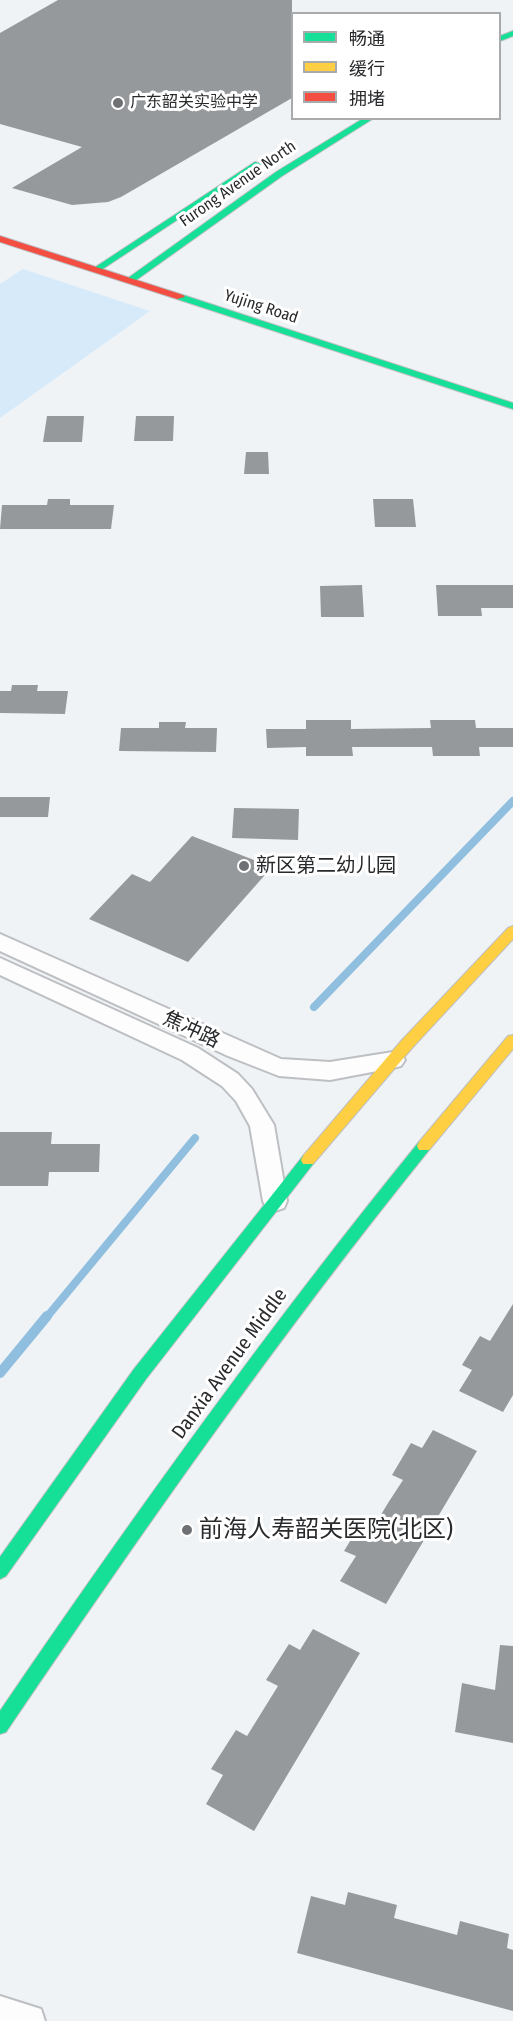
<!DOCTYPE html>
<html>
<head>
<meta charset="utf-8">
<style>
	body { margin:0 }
	#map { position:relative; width:513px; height:2021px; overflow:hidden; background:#f0f3f6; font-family:"Fira Sans Condensed","Noto Sans SC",sans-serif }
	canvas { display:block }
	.legend { position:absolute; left:291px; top:12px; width:210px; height:108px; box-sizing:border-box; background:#fff; border:2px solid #a9aaab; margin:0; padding:8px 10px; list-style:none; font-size:18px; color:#282a2c }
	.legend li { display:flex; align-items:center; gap:12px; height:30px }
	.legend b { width:30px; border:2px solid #a9aaab }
</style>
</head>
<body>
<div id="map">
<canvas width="513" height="2021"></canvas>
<ul class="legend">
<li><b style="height:8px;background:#16e098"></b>畅通</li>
<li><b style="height:8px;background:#ffcf43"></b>缓行</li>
<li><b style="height:8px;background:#f24e42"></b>拥堵</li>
</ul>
</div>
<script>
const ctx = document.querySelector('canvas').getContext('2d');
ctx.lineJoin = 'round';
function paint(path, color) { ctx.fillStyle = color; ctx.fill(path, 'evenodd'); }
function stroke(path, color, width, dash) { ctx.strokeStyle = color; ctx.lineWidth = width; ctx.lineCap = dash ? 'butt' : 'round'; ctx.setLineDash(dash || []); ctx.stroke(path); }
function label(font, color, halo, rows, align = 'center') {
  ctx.font = font + ' "Fira Sans Condensed","Noto Sans SC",sans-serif'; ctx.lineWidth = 6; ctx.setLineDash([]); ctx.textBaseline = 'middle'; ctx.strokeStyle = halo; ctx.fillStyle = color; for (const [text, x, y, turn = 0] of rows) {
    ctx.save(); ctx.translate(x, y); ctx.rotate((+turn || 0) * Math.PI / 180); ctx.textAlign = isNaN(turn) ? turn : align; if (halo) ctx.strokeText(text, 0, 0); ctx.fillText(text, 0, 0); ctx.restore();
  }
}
const green = new Path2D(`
	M23,269L150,311L0,418V284Z`);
const streamFar1 = new Path2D(`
	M314,1007L513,801
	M46,1318L195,1138`);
const stream = new Path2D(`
	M0,1373L47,1316`);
const building = new Path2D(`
	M58,0H292V98L121,197L108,202L72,205L12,188L82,147L0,124V33Z
	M47,416H84L82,442H43Z
	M136,416H174L173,441H134Z
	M246,452H268L269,474H244Z
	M48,499H70V505H114L111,529H0L2,505H47Z
	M373,499H413L416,527H375Z
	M362,585L364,617H321L320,586Z
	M436,585H513V608H481L482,616H438Z
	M12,685H38L37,691H68L65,714L0,713V691H11Z
	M306,720H351V729L431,728L430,720H475L476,728H513V747H479L480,756H433L432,747H352L353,756H306V747L267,748L266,729H306Z
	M159,722H186L185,728H217L216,752L119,751L121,728H159Z
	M0,797H50L48,817H0Z
	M234,808L299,809L298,840L232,838Z
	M192,836L272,867L188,962L89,919L132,874L150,882Z
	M0,1132H52L51,1144H100L99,1172H49L48,1186H0Z
	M513,1304V1395L503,1412L459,1391L472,1370L462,1365L480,1336L490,1341Z
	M433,1430L477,1451L386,1604L340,1581L356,1556L344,1551L365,1517L376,1523L388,1503L403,1480L392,1475L411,1443L422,1448Z
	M313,1629L360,1653L254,1831L206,1804L223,1775L211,1769L236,1730L247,1736L278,1686L266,1680L289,1644L300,1650Z
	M500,1645L513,1646V1743L455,1732L462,1683L495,1690Z
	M348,1892L397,1905L394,1918L457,1935L460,1921L509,1934L507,1948L513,1950V2011L297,1953L311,1896L345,1905Z`);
const street = new Path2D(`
	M0,934L281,1059L330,1062L393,1052L401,1054L405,1060L401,1066L393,1068L330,1080L279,1076L228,1056L0,951Z
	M0,958L198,1048L238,1074L252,1089L274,1125L287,1201L284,1208L275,1211L266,1208L263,1201L250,1126L236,1101L222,1086L182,1060L0,975Z
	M0,1996L41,2009L45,2021H0Z`);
const fast = new Path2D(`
	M513,31V36L500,41V36Z
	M364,118H374L282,176L132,283L124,281L276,172Z
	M255,162L262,164L98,272L91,270Z
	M177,295H183L513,403V409L177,299Z
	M424,1141L429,1142L431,1146L429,1150C278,1337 141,1533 6,1732L0,1734V1711C133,1516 270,1325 419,1142Z
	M308,1154L313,1156L315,1160L313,1164L146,1379L6,1576L0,1579V1557L134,1369L303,1156Z`);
const slow = new Path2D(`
	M513,926V939L412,1048L313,1164H303L301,1160L303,1156L402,1040L508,928Z
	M513,1035V1049L429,1150H419L417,1146L419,1142L508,1036Z`);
const jam = new Path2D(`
	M0,236L183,295L185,297L177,299L0,242Z`);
const markers = [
	[118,103,6,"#6e7073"],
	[244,866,6,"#6e7073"],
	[187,1530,6,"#6e7073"]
];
const farPoinames = [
	["广东韶关实验中学",130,103]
];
const farStreetnames = [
	["Furong Avenue North",238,184,-35],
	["Yujing Road",261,307,18]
];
const poiNames = [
	["新区第二幼儿园",256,866]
];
const streetNames = [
	["焦冲路",191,1030,25],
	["Danxia Avenue Middle",230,1364,-54]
];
const nearPoinames = [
	["前海人寿韶关医院(北区)",199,1530]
];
paint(green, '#d6eafa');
stroke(streamFar1, '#90bede', 8);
stroke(stream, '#90bede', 10);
paint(building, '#96999b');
stroke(street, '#bdbfc2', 4);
stroke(fast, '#bdbfc2', 2);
stroke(slow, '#bdbfc2', 2);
stroke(jam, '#bdbfc2', 2);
paint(street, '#fdfdfe');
paint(fast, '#16e098');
paint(slow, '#ffcf43');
paint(jam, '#f24e42');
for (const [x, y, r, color] of markers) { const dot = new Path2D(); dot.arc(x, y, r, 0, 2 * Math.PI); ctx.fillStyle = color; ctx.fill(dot); stroke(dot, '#fff', 2); }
label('16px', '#282a2c', '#fff', farPoinames, 'left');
label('16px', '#282a2c', '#fff', farStreetnames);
label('20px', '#282a2c', '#fff', poiNames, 'left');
label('20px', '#282a2c', '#fff', streetNames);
label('24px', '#282a2c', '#fff', nearPoinames, 'left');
</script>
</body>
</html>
